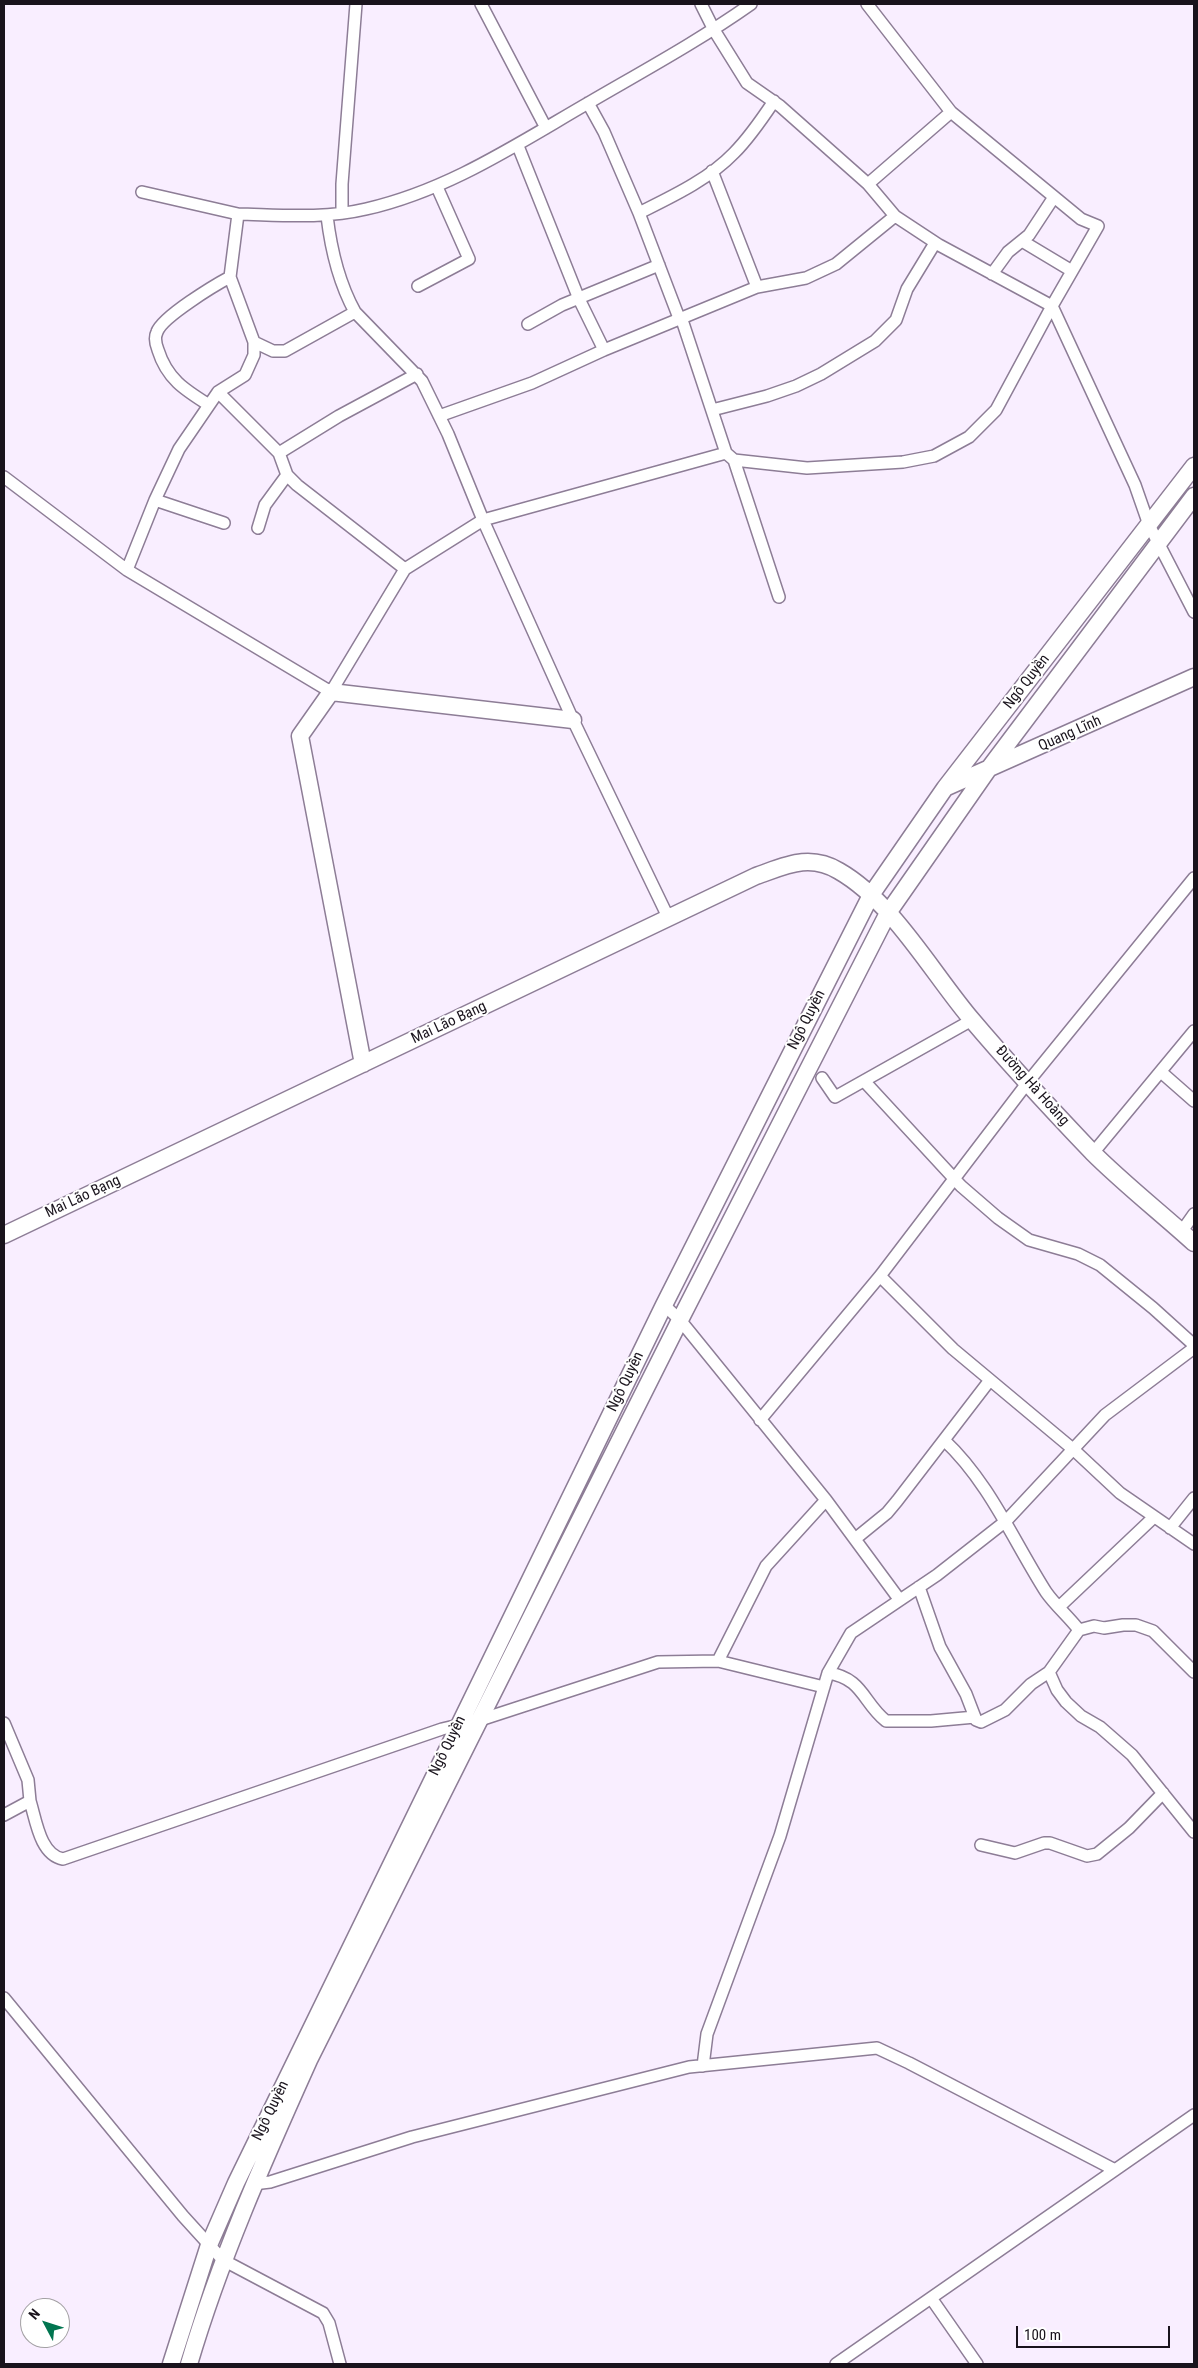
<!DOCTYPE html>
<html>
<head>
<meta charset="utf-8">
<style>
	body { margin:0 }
	#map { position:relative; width:1198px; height:2368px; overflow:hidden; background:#f9eeff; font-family:"Roboto Condensed",sans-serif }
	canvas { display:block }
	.frame { position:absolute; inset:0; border:5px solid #19131c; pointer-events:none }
	.north { position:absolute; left:20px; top:2298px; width:50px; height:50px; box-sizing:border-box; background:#fff; border:1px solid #a3a1a4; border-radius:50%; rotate:310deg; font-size:14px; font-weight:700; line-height:20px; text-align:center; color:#19131c }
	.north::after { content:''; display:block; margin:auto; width:18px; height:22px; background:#017550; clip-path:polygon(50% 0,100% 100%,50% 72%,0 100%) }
	.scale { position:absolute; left:1016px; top:2326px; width:154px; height:22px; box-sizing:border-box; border:2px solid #19131c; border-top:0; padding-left:6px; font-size:15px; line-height:18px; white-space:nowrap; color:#19131c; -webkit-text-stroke:4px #fff; paint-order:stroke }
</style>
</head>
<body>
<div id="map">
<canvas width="1198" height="2368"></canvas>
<div class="frame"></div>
<div class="north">N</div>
<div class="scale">100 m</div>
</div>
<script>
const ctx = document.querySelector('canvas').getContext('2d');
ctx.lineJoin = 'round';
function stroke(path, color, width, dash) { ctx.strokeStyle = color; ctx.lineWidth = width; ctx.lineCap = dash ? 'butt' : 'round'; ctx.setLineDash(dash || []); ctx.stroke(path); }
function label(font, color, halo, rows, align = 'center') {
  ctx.font = font + ' "Roboto Condensed",sans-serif'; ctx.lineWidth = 4; ctx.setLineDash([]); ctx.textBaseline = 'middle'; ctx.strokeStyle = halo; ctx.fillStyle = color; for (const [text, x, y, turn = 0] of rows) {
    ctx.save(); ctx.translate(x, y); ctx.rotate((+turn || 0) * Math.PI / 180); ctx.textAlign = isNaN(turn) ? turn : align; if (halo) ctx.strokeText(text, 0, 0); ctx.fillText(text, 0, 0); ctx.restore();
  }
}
const street = new Path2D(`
	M481,4L546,128
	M701,4L714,30L747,83L780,106L868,184L895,216L939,245L1052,306L1135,485L1149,525L1194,612
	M588,103L604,132L639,213L679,318
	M518,146L579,299L604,350L757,287L806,278L836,264L895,216
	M712,171L757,287
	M868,184L951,112
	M142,192L238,214
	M342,213V184L356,4
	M639,213C671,197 708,180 734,153C749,138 762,119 774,101
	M327,216C331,250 339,283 355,312L422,381L448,434L483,520L726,453L734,460L807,468L903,462L934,456L969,437L996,410L1052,306L1098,226L1081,219L951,112L867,4
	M1022,241L1072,271
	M992,274L1008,252L1029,235L1054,197
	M418,286L469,259L437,187
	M681,317L726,453
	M528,324L562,305L659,265
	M254,342L273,351H285L355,312
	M209,405C185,390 167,379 158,350C156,345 154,338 157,332C162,317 215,285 230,277
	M712,410L767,396L796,386L821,374L875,341L896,320L907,289L935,243
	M439,416L532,383L604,350
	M279,453L339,416L417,374
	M734,460L779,597
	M4,477L127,570L331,692L405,569
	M155,500L224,523
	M258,528L265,505L287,475
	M127,570L155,500L179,449L218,392
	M1194,878L1028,1082L880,1276L953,1349L1074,1450L1120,1493L1194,1544
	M669,919L573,720L483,520L405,569L297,485L287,475L279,453L218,392L245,375L254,355V342L230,277L238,214C281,215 324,219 366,209C449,190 517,144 590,102C645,70 700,40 751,4
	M1161,1072L1194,1101
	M822,1078L835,1097L972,1020
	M865,1082L961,1186L998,1218L1029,1240L1078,1254L1100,1265L1153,1308L1194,1345
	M1093,1153L1194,1031
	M1182,1231L1194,1214
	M664,1305L680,1320L826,1500L899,1599
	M760,1420L880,1276
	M944,1440C989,1482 1013,1540 1046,1592C1055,1605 1069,1617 1079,1630L1094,1626L1104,1628L1123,1625H1136L1153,1631L1194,1672
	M1170,1528L1194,1498
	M855,1539L887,1513L897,1501L990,1380
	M919,1587L940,1647L966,1694L976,1720L981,1722L1005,1710L1031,1684L1049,1672L1079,1630
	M1059,1607L1154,1517
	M1049,1672L1057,1690L1066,1702L1081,1716L1100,1727L1132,1755L1194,1832
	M828,1673C863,1678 863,1703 886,1721H931L975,1717
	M824,1687L718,1661L766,1566L826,1500
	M4,1723L28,1780L30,1801L4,1815
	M30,1801C36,1820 40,1855 63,1859L442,1729L480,1720L658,1662L718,1661
	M981,1845L1015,1853L1044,1843H1050L1087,1856L1097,1854L1129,1828L1163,1793
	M4,1998L183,2216L223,2260L323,2313L329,2323L340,2364
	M703,2066L707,2034L780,1836L828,1673L851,1633L937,1575L1006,1521L1105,1415L1194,1348
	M253,2184L270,2182L412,2137L689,2067L877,2048L909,2063L1115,2170
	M931,2298L977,2364
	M836,2364L1194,2115`);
const secondary = new Path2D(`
	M947,787L1194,677
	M363,1064L300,736L331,692L573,720
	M4,1235L756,876C785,866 809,853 839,871C893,902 932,973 972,1020C1010,1065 1051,1109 1092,1152C1124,1184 1161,1213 1194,1243
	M171,2364L209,2245L236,2183L664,1305L871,895L945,788L1194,466
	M189,2364C220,2259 264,2160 309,2060L680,1320L888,913L987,771L1194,496`);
const streetNames = [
	["Ngô Quyền",1027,682,-52],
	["Quang Lĩnh",1070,734,-24],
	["Ngô Quyền",807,1020,-63],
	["Mai Lão Bạng",449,1023,-25],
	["Đường Hà Hoàng",1032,1086,48],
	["Mai Lão Bạng",83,1197,-25],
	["Ngô Quyền",626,1382,-64],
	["Ngô Quyền",448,1746,-64],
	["Ngô Quyền",271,2111,-64]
];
stroke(street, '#8d7d96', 14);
stroke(secondary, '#8d7d96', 19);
stroke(street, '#fff', 11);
stroke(secondary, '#fff', 16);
label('15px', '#19131c', '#fff', streetNames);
</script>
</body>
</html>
